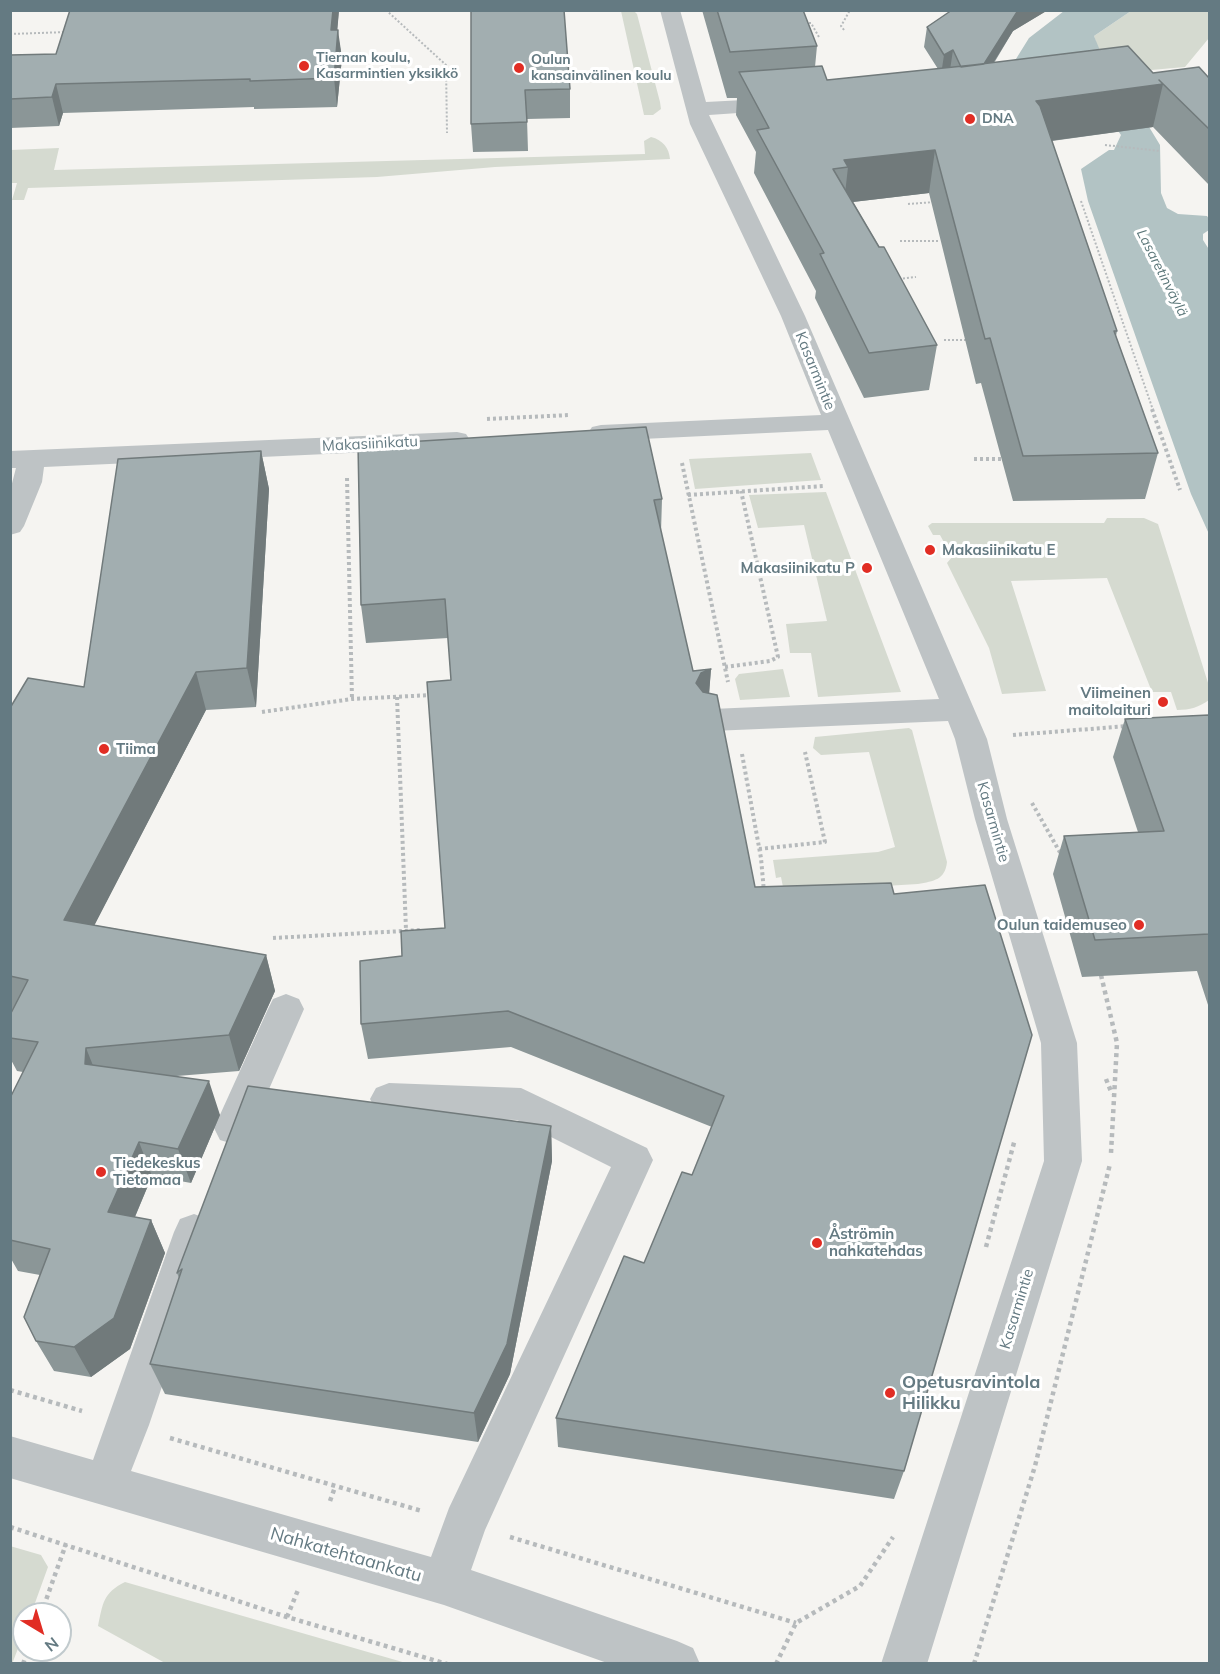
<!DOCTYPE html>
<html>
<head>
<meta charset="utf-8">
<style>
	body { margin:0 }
	#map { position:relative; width:1220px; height:1674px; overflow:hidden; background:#f5f4f1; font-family:Mulish,sans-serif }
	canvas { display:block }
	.frame { position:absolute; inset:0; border:12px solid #647a82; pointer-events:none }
	.north { position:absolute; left:12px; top:1602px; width:60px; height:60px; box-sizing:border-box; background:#fff; border:2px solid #c1cacd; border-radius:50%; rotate:142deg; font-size:16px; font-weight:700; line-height:24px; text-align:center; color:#647a82 }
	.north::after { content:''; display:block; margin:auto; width:21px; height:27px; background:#e12d24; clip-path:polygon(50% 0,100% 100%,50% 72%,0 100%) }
</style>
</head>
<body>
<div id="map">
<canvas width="1220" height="1674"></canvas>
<div class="frame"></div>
<div class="north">N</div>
</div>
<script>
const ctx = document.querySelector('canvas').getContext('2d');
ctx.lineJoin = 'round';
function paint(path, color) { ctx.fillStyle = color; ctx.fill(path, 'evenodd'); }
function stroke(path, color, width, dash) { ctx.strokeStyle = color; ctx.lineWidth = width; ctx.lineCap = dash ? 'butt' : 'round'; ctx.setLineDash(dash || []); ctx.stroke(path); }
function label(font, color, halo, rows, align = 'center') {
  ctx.font = font + ' Mulish,sans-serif'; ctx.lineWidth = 6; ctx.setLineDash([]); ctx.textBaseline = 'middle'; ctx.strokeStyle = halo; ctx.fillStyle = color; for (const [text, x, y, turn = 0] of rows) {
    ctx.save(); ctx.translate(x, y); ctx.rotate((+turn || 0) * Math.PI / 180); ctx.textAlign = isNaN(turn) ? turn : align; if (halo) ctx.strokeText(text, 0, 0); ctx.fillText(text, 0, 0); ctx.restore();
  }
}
const green = new Path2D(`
	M621,11H634L637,14L660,102L661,109L653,115H644Z
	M1131,11H1209V38L1185,67L1106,74L1094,36Z
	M651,137C663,140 669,148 670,159L495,167L377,177L28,188L24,200H12L17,183H11V150L59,148L54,170L645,154L644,141Z
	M811,453L821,480L695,489L689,459Z
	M826,492L901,692L818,697L811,653H790L786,624L827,621L804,525L758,528L749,495Z
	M1107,518H1144L1158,524L1209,686V700C1199,707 1190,710 1177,710L1171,692H1152L1107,578L1011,581L1046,691L1002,694L989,648L947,563L952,557L940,535H933L928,526L932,523H1104Z
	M783,669L790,697L740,700L735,679L739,674Z
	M909,728L912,730L947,862C945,880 934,881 918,884L784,892L781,877L776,878L773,860L878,852L895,847L869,752L821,755L813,748L815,737Z
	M10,1546L41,1555L48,1567L31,1614H24V1633L12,1664Z
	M125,1582L406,1663H165L98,1626C103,1603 103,1593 125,1582Z`);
const water = new Path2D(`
	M1064,11H1131L1094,36L1101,53L1006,75L1029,38Z
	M1140,112L1160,145L1161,193L1167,208L1178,214L1207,216L1209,219V230L1203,234V240L1210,251L1209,534L1191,494L1088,201L1081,169L1109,150H1114L1121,135L1107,116Z`);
const pathFar2 = new Path2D(`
	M386,10L446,65L447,133
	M805,23H811L819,37
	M844,30L841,26L850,10
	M10,34L68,32
	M1105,145L1160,151
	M1081,201L1153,410
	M908,204L935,202
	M900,241H940
	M899,279L916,277
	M944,340H967`);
const pathFar1 = new Path2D(`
	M1152,409L1180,490
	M487,419L570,415
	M974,459H1002
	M682,463L728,682
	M347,478L352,699
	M688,495L824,486
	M725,667L770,661L778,657L741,491
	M397,697L406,930
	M262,712L352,699L432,695
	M1013,735L1128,726
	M742,754L761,858L764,892
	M1032,803L1062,856
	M759,849L825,842L805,752
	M273,938L422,930`);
const path = new Path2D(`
	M1101,975L1117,1043L1111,1153
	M1106,1079L1112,1094
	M986,1247L1015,1139
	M10,1390L82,1411
	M170,1438L422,1511
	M330,1501L335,1487
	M10,1527L287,1617L447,1664
	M510,1537L796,1623
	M41,1614L66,1544
	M287,1617L298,1590
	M23,1664L28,1650
	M776,1664L796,1623L860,1586L893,1537
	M974,1664L1035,1466L1110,1164`);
const minor = new Path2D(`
	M660,10H680L706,102L782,98L790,99L793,104L790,109L782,110L709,115L805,316L987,739L1007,819L1077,1043L1082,1161L927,1664H881L1044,1161L1041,1043L975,819L955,739L948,721L712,731L701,728L696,720L701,712L712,709L939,699L828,430L601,441L592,439L588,433L592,427L601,425L821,415L781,316L690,124Z
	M457,432L466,434L470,440L466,446L457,448L44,467L42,482L24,526L20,532L10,535V491L16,468H10V451Z
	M286,994L299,999L304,1009L252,1128L246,1140L233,1144L220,1140L214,1128L268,1009L273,999Z
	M389,1083L521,1088L647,1148L653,1160L485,1530L471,1570L677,1641L693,1648L700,1664H610L444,1605L10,1478V1436L93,1460L174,1232L180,1219L194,1214L208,1219L214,1232L149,1425L131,1471L431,1557L449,1508L611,1167L517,1120L389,1115L376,1110L370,1099L376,1088Z`);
const wall = new Path2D(`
	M70,10H339L337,30L342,58L337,107L254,109V107L63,113L59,126L10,128V55L56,54Z
	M471,10L570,89V118L527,119L528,151L473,152L471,124Z
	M702,10H803L817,46L815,67L827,80L938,69L924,47L927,27L952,10H1048L1013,31L994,63L1153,73L1209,78V185L1153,127L1052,141L1117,331L1116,336L1158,453L1145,499L1013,501L981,383L976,384L929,193L853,202L937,345L929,390L864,398L815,298L816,291L754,173L756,152L736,115L737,98H727Z
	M358,445L662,499L661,532L693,671L711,669L709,693L755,887L904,1471L894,1499L558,1447L556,1418L644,1263L692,1175L712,1127L511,1047L368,1059L361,1024L402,956L445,928L451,680L448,638L366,643L361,605Z
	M261,451L269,489L256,707L206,710L94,925L266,955L275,991L239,1071L177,1076L220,1115L191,1183L152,1176L135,1217L151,1220L165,1253L130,1349L91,1377L54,1371L36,1341L40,1275L18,1271L10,1257V1098L23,1072L17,1071L10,1058V1015L13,1010L10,1009V708L84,687Z
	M1209,715V1008L1197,971L1082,977L1053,874L1064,836L1138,832L1113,757L1125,719Z
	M551,1126L552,1161L510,1374L478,1442L165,1394L150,1364L179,1278L177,1273Z`);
const shadedWall = new Path2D(`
	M333,10H339L335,58L331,30Z
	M1019,10H1048L1013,31L967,105L971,85L1017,12Z
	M338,30L342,58L337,107L334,78Z
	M953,50L950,70L941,75L944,55Z
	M56,84L63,113L59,126L52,97Z
	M1163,84L1153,127L1027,144L1036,101Z
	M935,150L929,193L844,203L848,167L844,160Z
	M261,451L269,489L256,707L247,668Z
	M711,669L708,708L696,683L701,673Z
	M196,672L206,710L78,957L64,920Z
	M266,955L275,991L239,1071L229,1035Z
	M86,1048L100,1083L85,1064Z
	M209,1081L220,1115L191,1183L178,1149Z
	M551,1126L552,1161L510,1374L478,1442L474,1413Z
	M139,1142L152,1176L123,1245L108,1212Z
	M151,1220L165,1253L130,1349L91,1377L74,1347Z`);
const building = new Path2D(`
	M70,10H333L331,30H338L334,78L250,81V79L56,84L52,97L10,99V55L56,54Z
	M471,10H564L570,89L525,90L527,122L471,124Z
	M717,10H803L817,46L730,52Z
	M952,10H1019L1017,12L984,64L961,67L953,50L944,55L927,27Z
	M1128,46L1153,73L1199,67L1209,78V129L1159,80L1163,84L1036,101L1040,106L1117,331H1114L1158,453L1023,456L990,338L985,339L935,150L844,160L848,167L833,169L879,247H884L937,345L869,353L820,254L824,253L757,130L769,128L739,72L822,66L827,80L973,65Z
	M646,427L662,499L654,500L693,671L711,669L701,673L696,683L703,692L717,695L755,887L891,883L894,894L985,885L1032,1035L904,1471L556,1418L624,1256L644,1263L682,1172L692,1175L724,1096L508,1011L361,1024L360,961L402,956L401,931L445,928L427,682L451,680L445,599L361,605L358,445Z
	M261,451L247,668L196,672L64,920L266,955L229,1035L86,1048L85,1064L209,1081L178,1149L139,1142L108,1212L151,1220L114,1318L74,1347L36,1341L24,1317L50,1249L10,1240V1098L38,1042L10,1038V1015L28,980L10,976V708L28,678L84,687L118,459Z
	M1209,715V934L1095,940L1064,836L1164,831L1125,719Z
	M248,1086L551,1126L507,1344L474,1413L150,1364L182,1269L177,1273Z`);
const markers = [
	[304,66,6,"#e12d24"],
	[519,68,6,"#e12d24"],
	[970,119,6,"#e12d24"],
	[930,550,6,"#e12d24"],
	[867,568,6,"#e12d24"],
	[1163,702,6,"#e12d24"],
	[104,749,6,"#e12d24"],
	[1139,925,6,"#e12d24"],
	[101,1172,6,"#e12d24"],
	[817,1243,6,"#e12d24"],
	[890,1393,6,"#e12d24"]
];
const farPoinames = [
	["Tiernan koulu,",316,58],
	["Kasarmintien yksikkö",316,74],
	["Oulun",531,60],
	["kansainvälinen koulu",531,76],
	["DNA",982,119]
];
const farWaternames = [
	["Lasaretinväylä",1162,273,63]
];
const streetNames = [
	["Kasarmintie",815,371,68],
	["Makasiinikatu",370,444,-3],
	["Kasarmintie",993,822,74],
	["Kasarmintie",1017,1309,-73]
];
const poiNames = [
	["Makasiinikatu E",942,550],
	["Makasiinikatu P",855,568,"right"],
	["Viimeinen",1151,693,"right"],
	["maitolaituri",1151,710,"right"],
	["Tiima",116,749],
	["Oulun taidemuseo",1127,925,"right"],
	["Tiedekeskus",113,1163],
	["Tietomaa",113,1180],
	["Åströmin",829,1234],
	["nahkatehdas",829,1251]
];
const nearPoinames = [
	["Opetusravintola",902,1383],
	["Hilikku",902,1404]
];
const nearStreetnames = [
	["Nahkatehtaankatu",346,1555,16]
];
paint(green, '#d5dad0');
paint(water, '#b2c3c4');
stroke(pathFar2, '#b6babc', 2, [2, 2]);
stroke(pathFar1, '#b6babc', 4, [3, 3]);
stroke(path, '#b6babc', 4.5, [4, 4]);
paint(minor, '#bec3c5');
paint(wall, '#8b9697');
paint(shadedWall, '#717a7b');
paint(building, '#a2aeb0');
stroke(building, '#717a7b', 1.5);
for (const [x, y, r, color] of markers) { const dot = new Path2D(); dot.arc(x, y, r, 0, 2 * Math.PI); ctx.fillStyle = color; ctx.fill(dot); stroke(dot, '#fff', 2); }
label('bold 14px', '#647a82', '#fff', farPoinames, 'left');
label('italic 14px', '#5a7678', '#fff', farWaternames);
label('15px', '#647a82', '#fff', streetNames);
label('bold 15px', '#647a82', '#fff', poiNames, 'left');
label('bold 18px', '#647a82', '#fff', nearPoinames, 'left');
label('18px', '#647a82', '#fff', nearStreetnames);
</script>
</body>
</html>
